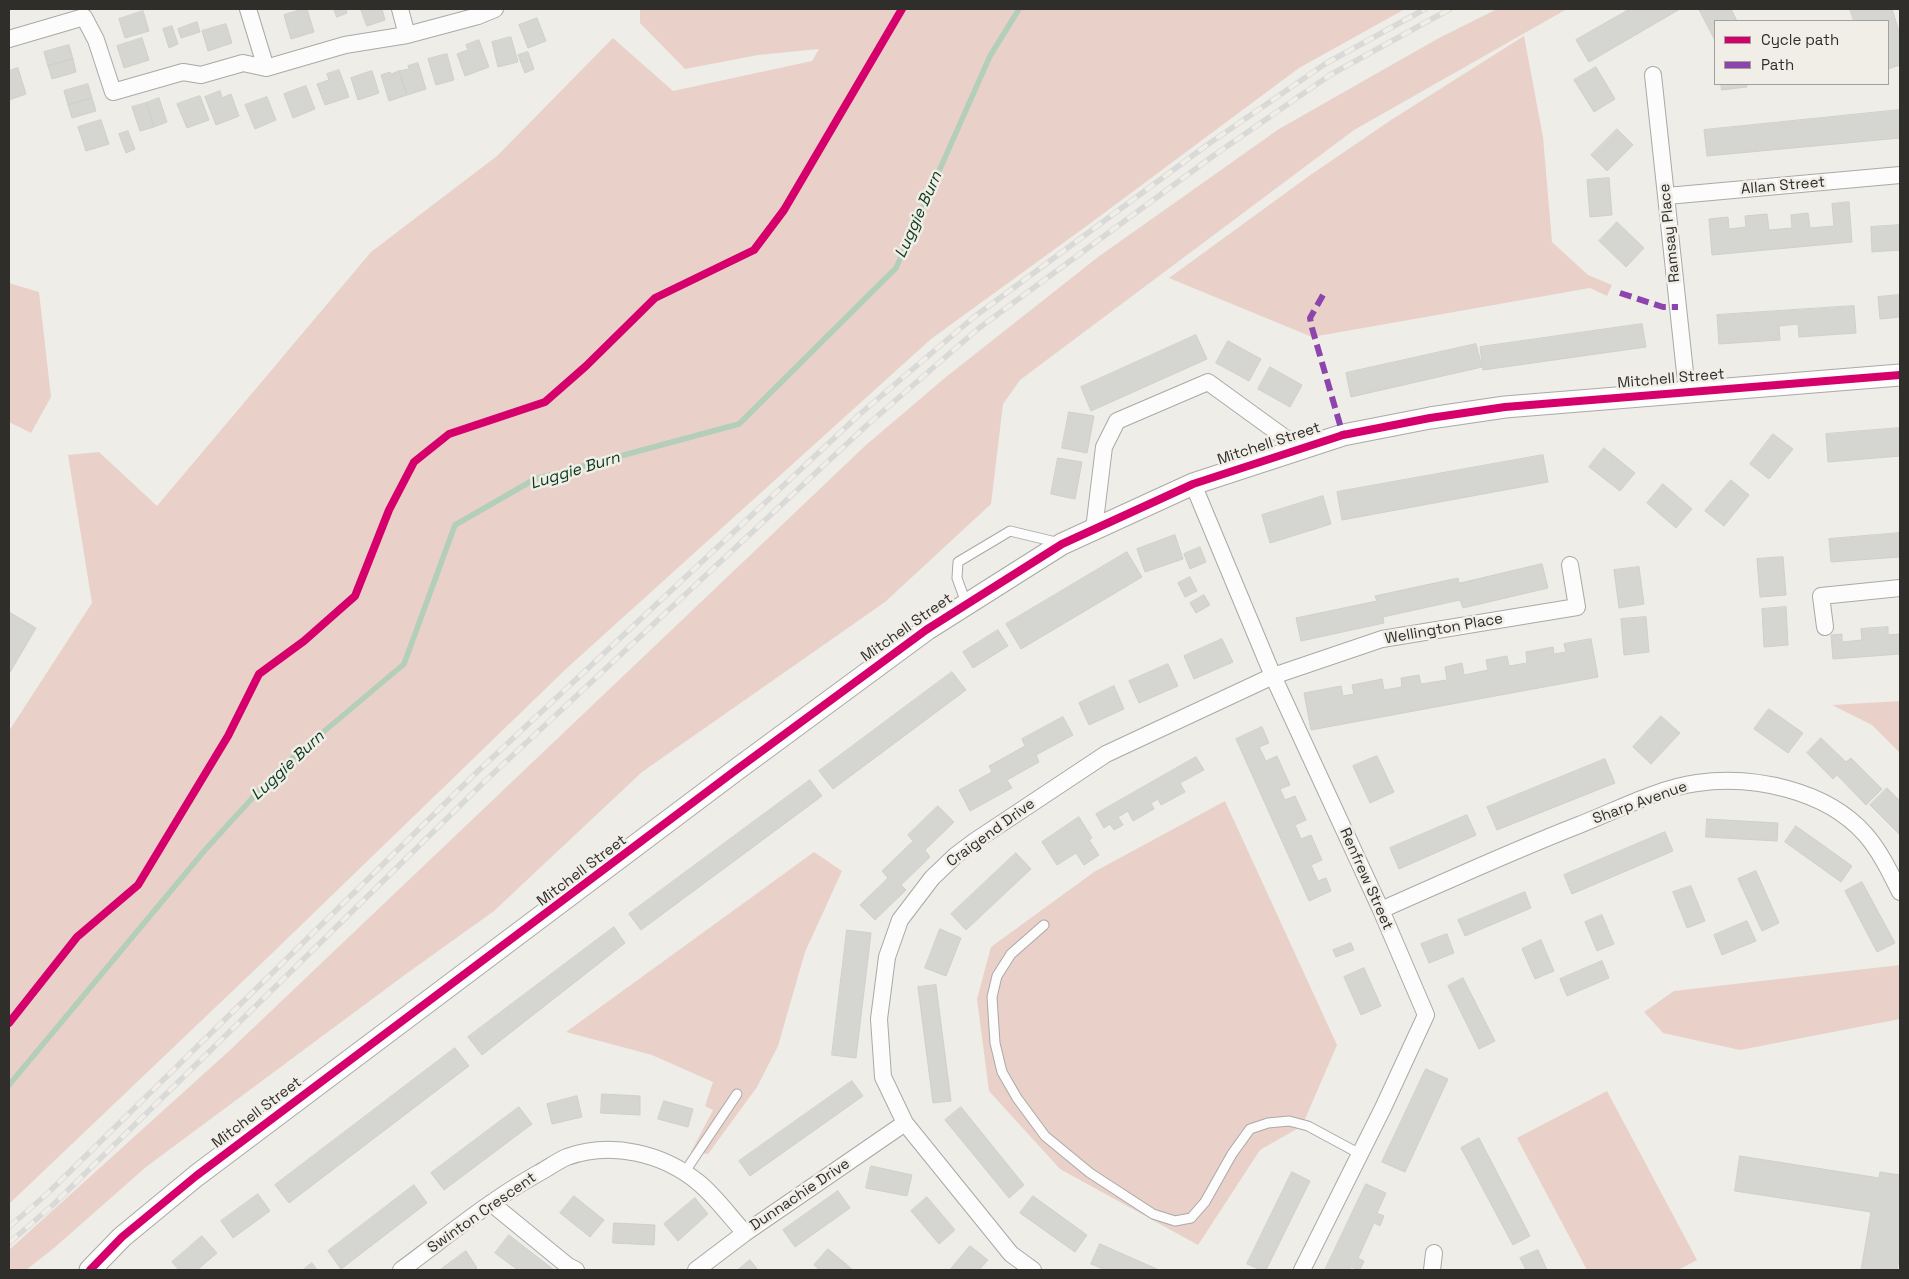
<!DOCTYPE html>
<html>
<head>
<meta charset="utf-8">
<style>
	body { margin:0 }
	#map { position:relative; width:1909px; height:1279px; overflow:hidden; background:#eeede8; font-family:"Space Grotesk",sans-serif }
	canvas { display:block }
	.frame { position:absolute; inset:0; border:10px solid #2f2e2b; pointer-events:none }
	.legend { position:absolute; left:1714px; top:20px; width:175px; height:65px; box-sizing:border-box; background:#f0eee6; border:1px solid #a3a19b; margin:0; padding:6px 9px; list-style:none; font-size:15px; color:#2f2e2b }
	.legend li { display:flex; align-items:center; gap:10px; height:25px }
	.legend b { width:25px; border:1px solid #a3a19b }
</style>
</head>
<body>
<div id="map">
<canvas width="1909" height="1279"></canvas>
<div class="frame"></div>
<ul class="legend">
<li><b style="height:6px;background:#d6006c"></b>Cycle path</li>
<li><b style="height:6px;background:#8e44ad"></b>Path</li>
</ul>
</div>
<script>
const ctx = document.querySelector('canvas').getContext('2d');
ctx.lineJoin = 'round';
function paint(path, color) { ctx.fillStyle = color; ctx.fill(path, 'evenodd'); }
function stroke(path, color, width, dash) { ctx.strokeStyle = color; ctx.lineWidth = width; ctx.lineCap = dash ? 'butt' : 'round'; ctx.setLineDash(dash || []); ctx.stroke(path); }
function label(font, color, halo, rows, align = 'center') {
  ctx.font = font + ' "Space Grotesk",sans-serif'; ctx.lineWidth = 5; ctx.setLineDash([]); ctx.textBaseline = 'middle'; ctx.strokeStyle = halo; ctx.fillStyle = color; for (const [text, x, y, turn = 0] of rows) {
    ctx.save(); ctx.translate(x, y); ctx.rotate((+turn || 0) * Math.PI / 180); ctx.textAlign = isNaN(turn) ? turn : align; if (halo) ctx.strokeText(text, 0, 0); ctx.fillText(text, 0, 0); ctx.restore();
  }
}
const green = new Path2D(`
	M640,9H1405L1299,68L1088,225L931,339L567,668L263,962L9,1204V731L92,603L68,455L99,452L157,506L371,252L497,156L613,38L673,91L812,61L819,49L758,55L685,69L640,23Z
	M1497,9H1567L1354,130L1020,380L1003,404L991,504L885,602L642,772L494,911L406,974L146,1167L54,1248L26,1270H9V1250L229,1051L866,445L946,377L1098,257L1279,129L1439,38Z
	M1524,36L1543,137L1552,242L1588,275L1612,285L1607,296L1590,288L1312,337L1169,278L1309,176L1391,120Z
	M9,283L39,292L51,397L31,433L9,422Z
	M1900,701V753L1872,725L1832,705Z
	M1225,801L1337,1045L1302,1126L1260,1150L1198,1245L1060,1169L989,1091L977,999L991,947L1094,872Z
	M814,852L842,871L805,952L778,1046L757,1087L708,1154L691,1152L713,1110L705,1106L713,1082L652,1055L566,1032Z
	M1900,965V1019L1740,1050L1663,1033L1644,1012L1674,991Z
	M1607,1091L1697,1260L1678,1270H1587L1517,1138Z`);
const stream = new Path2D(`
	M9,1085L205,850L277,771L404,664L455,525L535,479L739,424L896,268L990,56L1019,9`);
const building = new Path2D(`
	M303,9H307L314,32L291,39L284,15Z
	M334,9H346L347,13L337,17Z
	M361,9H382L385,20L367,26Z
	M1630,9H1680L1589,62L1576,40Z
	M1699,9H1731L1737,21H1715V40Z
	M1850,9H1892L1900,35V65L1888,69V21H1854Z
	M143,11L149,31L125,38L119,19Z
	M537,18L546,41L528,48L519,25Z
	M197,22L200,32L181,38L178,29Z
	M226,24L232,43L208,51L202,31Z
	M172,26L178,44L169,48L163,29Z
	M511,37L518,62L498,67L492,42Z
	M142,38L149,60L124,68L117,46Z
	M479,40L489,67L465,76L457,54L468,50L466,45Z
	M69,45L73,59L48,66L44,52Z
	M528,52L534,69L525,73L518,55Z
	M447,54L454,80L436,85L428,59Z
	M73,59L76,72L52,79L48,66Z
	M418,63L426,89L407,95L399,71L409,69L408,66Z
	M1596,67L1615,99L1594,112L1574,80Z
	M18,68L26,94L9,100V71Z
	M339,70L349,97L325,105L317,84L329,80L327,74Z
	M372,71L379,93L358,100L351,78Z
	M399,71L407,95L389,101L381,75L390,72L391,74Z
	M88,84L92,98L68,105L64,91Z
	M1721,84H1747V87L1722,90Z
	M306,86L315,109L293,118L284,94Z
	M220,91L222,98L231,94L239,116L216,125L205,97Z
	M200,96L209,120L187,128L177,104Z
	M267,97L276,120L255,129L245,105Z
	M92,98L96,111L72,118L68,105Z
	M159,98L167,122L154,127L146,103Z
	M146,103L154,127L140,131L132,107Z
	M1900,110V138L1707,156L1704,130Z
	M101,120L109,144L86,151L78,127Z
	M1617,129L1633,145L1607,171L1591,155Z
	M128,131L135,149L126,153L119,134Z
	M1609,178L1612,215L1590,217L1587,180Z
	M1849,202L1852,242L1712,255L1709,219L1728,217L1729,229L1746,227L1745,216L1767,214L1769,230L1792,228L1791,215L1808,213L1810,228L1834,226L1832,204Z
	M1617,222L1644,248L1626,267L1599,241Z
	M1900,225V250L1872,252L1871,227Z
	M1900,295V317L1880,319L1878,297Z
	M1854,306L1856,333L1799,337L1798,324L1779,326L1780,340L1719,344L1717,315Z
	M1642,324L1646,347L1483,370L1480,347Z
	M1196,335L1207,359L1091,411L1081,387Z
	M1228,341L1261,359L1249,381L1216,363Z
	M1476,344L1482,367L1351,397L1346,373Z
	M1270,367L1302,385L1290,407L1258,389Z
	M1069,412L1094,416L1087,453L1062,448Z
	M1900,428V456L1828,462L1826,434Z
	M1773,434L1793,449L1769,479L1750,464Z
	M1604,448L1635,473L1620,491L1589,467Z
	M1543,455L1548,482L1342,520L1337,492Z
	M1058,458L1082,462L1075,499L1051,494Z
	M1731,480L1749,495L1724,526L1705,511Z
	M1663,484L1692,509L1676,528L1647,503Z
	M1323,496L1331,524L1270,543L1262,515Z
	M1900,533V557L1831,562L1829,539Z
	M1175,535L1183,559L1145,572L1137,549Z
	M1200,547L1206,562L1190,569L1184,554Z
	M1127,552L1142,577L1021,649L1006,624Z
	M1783,557L1786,595L1760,597L1757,559Z
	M1542,564L1548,588L1463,608L1460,600L1383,617L1384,623L1301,641L1296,618L1377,601L1375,596L1458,578L1459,583Z
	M1639,567L1644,604L1619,608L1614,570Z
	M1190,577L1197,591L1185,597L1178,583Z
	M1204,595L1210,605L1196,613L1190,603Z
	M1786,607L1788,645L1764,647L1762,609Z
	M9,612L36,628L9,674Z
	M1646,617L1649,652L1624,655L1621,619Z
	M1888,627V635L1900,634V654L1833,659L1831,635L1842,634V642L1862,640L1861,629Z
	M998,630L1008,646L973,668L963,652Z
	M1222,639L1233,662L1194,679L1184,656Z
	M1591,639L1598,677L1311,730L1304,693L1341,686L1343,696L1354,694L1352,685L1382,679L1384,690L1402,687L1401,678L1419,675L1421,684L1447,680L1445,667L1462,663L1464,675L1488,670L1486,660L1507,656L1509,666L1527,663L1526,652L1553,647L1554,654L1566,652L1564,644Z
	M1168,664L1178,686L1139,703L1129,681Z
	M952,672L966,690L833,789L819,771Z
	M1114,686L1124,709L1089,725L1079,703Z
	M1769,709L1803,733L1788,753L1754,729Z
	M1661,716L1680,733L1651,764L1633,747Z
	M1063,717L1073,735L1036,755L1039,762L1007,780L1012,788L970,811L959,790L992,772L989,766L1025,746L1022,739Z
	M1262,727L1269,743L1259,747L1266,761L1277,756L1290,785L1280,789L1285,800L1295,796L1306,820L1295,825L1301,839L1311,835L1322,860L1311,865L1318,881L1326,878L1331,891L1309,901L1236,739Z
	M1821,738L1846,762L1851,758L1882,789L1866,805L1837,775L1833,779L1807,753Z
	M1377,756L1394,792L1370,803L1353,766Z
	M1196,757L1204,770L1180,783L1185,792L1161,805L1158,799L1151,803L1154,809L1133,821L1128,811L1118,817L1123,825L1114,830L1110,824L1104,828L1096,814Z
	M1605,759L1615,783L1497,830L1487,807Z
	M810,780L822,796L641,930L629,914Z
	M1887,788L1900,801L1899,834L1870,805Z
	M938,806L954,822L925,850L930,857L901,885L906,890L875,920L860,905L888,878L882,871L913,841L908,835Z
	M1467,815L1476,835L1399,869L1390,848Z
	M1079,817L1092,838L1089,840L1099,855L1084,865L1076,853L1057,865L1042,842Z
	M1707,819L1778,823L1777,841L1706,837Z
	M1796,826L1852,866L1841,882L1785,842Z
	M1665,832L1673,851L1572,894L1564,875Z
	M1016,853L1031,869L966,930L951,914Z
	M1756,871L1779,923L1762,931L1738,879Z
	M1862,882L1895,943L1877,952L1845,891Z
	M1691,886L1705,921L1687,928L1673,892Z
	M1525,892L1531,908L1465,936L1458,920Z
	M1602,915L1614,944L1597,951L1585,922Z
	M1747,921L1756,941L1722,955L1714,935Z
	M614,927L625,943L482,1055L468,1037Z
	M940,929L961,938L946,976L925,968Z
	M847,930L871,933L856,1058L832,1055Z
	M1447,934L1454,953L1429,963L1421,944Z
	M1541,940L1554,971L1535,979L1522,949Z
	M1351,943L1354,950L1336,957L1333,950Z
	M1602,961L1609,978L1567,996L1560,979Z
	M1364,968L1381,1006L1361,1015L1344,977Z
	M1463,978L1495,1041L1479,1049L1448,986Z
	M936,985L951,1101L933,1103L918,987Z
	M455,1048L469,1066L289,1203L275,1185Z
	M1426,1069L1448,1079L1405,1172L1382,1162Z
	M852,1081L863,1096L750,1176L739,1161Z
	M602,1094L640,1096V1115L601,1113Z
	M577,1096L582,1117L552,1124L547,1104Z
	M664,1101L693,1109L688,1127L658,1119Z
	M519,1107L532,1124L444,1190L431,1173Z
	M961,1107L1024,1185L1009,1198L945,1120Z
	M1479,1138L1530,1236L1513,1245L1461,1148Z
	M1740,1156L1879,1178L1880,1172L1900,1175V1252L1897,1270H1861L1871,1212L1735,1191Z
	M871,1166L912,1175L907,1196L866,1188Z
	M1292,1172L1310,1181L1266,1270H1261L1247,1264Z
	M1366,1184L1386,1193L1377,1213L1384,1216L1380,1226L1374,1223L1358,1258L1364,1261L1360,1270L1351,1267L1350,1270H1325Z
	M414,1185L427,1203L341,1269L328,1251Z
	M838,1191L850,1208L795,1247L783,1230Z
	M258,1194L270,1211L233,1238L221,1221Z
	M574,1196L604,1220L590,1237L560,1213Z
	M1033,1196L1087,1235L1075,1252L1020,1213Z
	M927,1197L955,1230L939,1244L911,1211Z
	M695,1198L708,1214L678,1241L664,1224Z
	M614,1223L655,1225L654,1245L613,1243Z
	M509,1235L554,1270H518L495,1253Z
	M202,1236L217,1253L197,1270H179L172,1262Z
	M1100,1244L1159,1270H1106L1091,1264Z
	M970,1246L988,1260L979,1270H950Z
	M828,1249L853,1270H820L814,1265Z
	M1538,1250L1547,1270H1526L1520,1258Z
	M466,1251L477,1268L474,1270H440Z
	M750,1260L758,1270H738Z
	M312,1263L317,1270H303Z`);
const service = new Path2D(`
	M966,603L957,578L958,562L1010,531L1060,543
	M1044,925L1011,954L997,976L992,997L995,1043L1002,1072L1017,1098L1045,1136L1090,1173L1153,1214L1175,1221L1191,1218L1205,1202L1232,1154L1250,1129L1268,1123L1289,1121L1308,1126L1360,1154
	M684,1173L737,1094`);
const minor = new Path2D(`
	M248,9L266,68
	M400,9L407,35
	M9,39L84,17L96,40L113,92L183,72L201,75L243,63L266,68L345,45L407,35L478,16L495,9
	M1653,75L1687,391
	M1667,196L1900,175
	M1193,484L1273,676L1381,910L1426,1015L1383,1108L1302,1270
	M1094,529L1104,447L1117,421L1208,382L1299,448
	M1825,627L1821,596L1900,588
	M1381,910C1447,881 1512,851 1579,825C1615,811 1659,788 1697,783C1753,775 1826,790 1865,834C1880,851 1890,872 1900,892
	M491,1203L568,1266L576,1270
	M401,1270C446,1237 489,1201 537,1174C547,1169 557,1161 567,1157C611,1141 663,1153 699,1183C716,1197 730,1217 745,1233
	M696,1270L745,1233L905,1123
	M1033,1270L1011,1254L905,1123L883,1077L879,1019L887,957L900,920L932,878L955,856L975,841L1106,754L1273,676L1382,639L1577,607L1570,565
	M1432,1270L1434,1253`);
const tertiary = new Path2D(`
	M90,1270L122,1237L196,1176L736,770L926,630L1062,544L1193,484L1343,435L1430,418L1505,407L1900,375`);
const rail = new Path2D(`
	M9,1227L48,1193L477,772L860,414L974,317L1207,145L1325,64L1425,9
	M9,1243L54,1204L483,783L866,426L979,328L1213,156L1330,75L1450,9`);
const quiet = new Path2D(`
	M1620,293L1663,307H1678
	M1323,295L1310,318L1312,328L1343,435`);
const cycleway = new Path2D(`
	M9,1023L77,937L138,885L228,736L259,674L304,641L355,596L389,510L414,462L449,434L545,402L586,366L655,298L754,250L784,210L902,9
	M90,1270L122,1237L196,1176L736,770L926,630L1062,544L1193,484L1343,435L1430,418L1505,407L1900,375`);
const streetNames = [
	["Allan Street",1783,186,-5],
	["Ramsay Place",1670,233,-96],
	["Mitchell Street",1671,379,-5],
	["Mitchell Street",1269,444,-18],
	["Mitchell Street",907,628,-35],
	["Wellington Place",1444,629,-10],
	["Sharp Avenue",1640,803,-20],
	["Craigend Drive",991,833,-36],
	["Mitchell Street",582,871,-37],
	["Renfrew Street",1366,879,66],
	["Mitchell Street",257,1113,-37],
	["Dunnachie Drive",800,1195,-34],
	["Swinton Crescent",482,1213,-35]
];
const waterNames = [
	["Luggie Burn",919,215,-66],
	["Luggie Burn",575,471,-17],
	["Luggie Burn",288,766,-43]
];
paint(green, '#e9d1ca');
stroke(stream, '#b3ceb9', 5.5);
paint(building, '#d5d5d1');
stroke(building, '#cfcfcb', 1);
stroke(service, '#aaa9a6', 11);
stroke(minor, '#aaa9a6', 18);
stroke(tertiary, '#aaa9a6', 23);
stroke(service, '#fcfcfc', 9);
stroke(minor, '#fcfcfc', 16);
stroke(tertiary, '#fcfcfc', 21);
stroke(rail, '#d9d9d7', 5.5);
stroke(rail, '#f0eee6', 4, [11]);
stroke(quiet, '#8e44ad', 6, [12, 6]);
stroke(cycleway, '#d6006c', 8);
label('15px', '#2f2e2b', '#f0eee6', streetNames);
label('italic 16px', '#09381e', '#f0eee6', waterNames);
</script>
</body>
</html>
